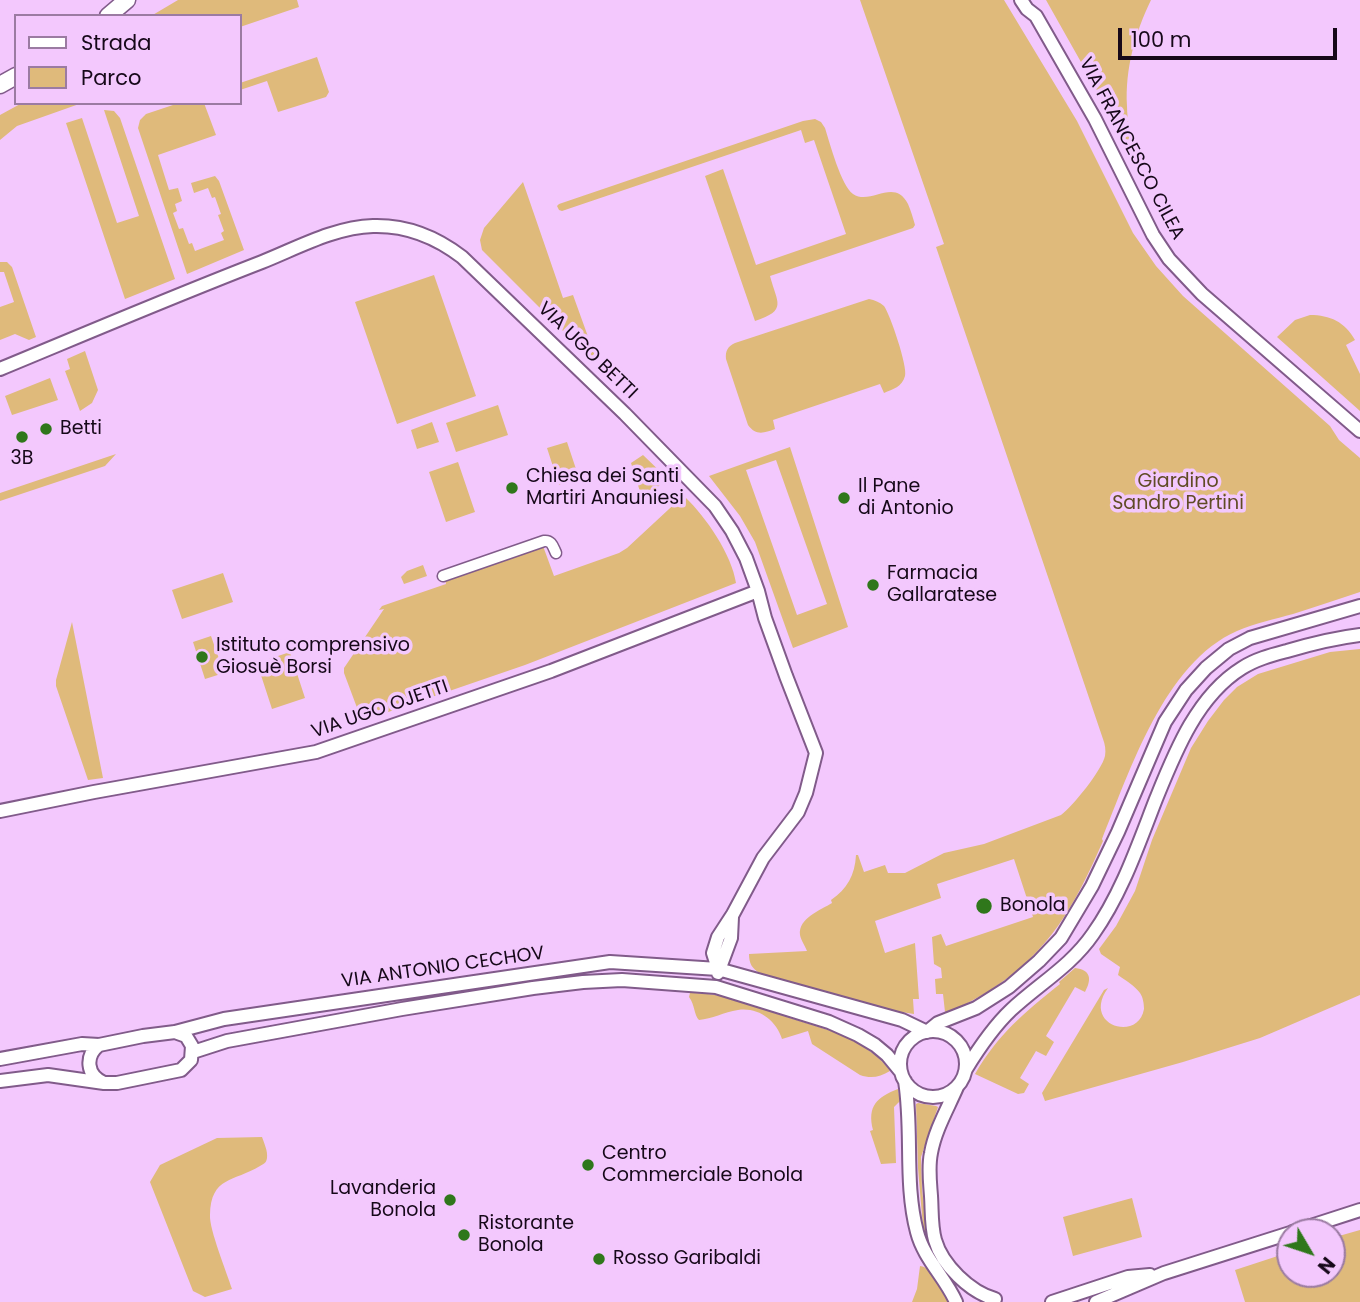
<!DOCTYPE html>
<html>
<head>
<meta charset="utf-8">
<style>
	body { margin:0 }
	#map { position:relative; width:1360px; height:1302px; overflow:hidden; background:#f3c8fd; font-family:Poppins,sans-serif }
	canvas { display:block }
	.legend { position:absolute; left:14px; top:14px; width:228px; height:91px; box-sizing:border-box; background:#f3c8fd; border:2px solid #9b7ba2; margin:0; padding:9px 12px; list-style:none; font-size:21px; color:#160819 }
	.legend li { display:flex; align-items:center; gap:14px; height:35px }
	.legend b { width:35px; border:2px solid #9b7ba2 }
	.north { position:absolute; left:1276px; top:1218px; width:70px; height:70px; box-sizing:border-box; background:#f3c8fd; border:2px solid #9b7ba2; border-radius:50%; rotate:129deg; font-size:19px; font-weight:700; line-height:28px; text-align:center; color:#160819 }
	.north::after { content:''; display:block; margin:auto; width:24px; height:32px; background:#2f771b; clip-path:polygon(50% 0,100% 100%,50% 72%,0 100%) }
	.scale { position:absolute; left:1118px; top:28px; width:219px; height:32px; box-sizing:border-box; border:4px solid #160819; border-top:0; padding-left:9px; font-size:21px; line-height:24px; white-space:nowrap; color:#160819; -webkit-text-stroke:5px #f3c8fd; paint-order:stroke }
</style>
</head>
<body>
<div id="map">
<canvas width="1360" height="1302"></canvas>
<ul class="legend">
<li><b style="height:9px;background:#fff"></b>Strada</li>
<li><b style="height:19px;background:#dfba7b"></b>Parco</li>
</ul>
<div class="north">N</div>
<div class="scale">100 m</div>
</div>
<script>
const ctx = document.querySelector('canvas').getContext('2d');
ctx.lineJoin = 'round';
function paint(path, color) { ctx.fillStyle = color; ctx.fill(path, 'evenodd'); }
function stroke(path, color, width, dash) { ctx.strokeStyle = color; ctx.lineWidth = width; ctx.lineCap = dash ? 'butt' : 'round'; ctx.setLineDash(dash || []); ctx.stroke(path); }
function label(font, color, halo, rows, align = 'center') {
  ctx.font = font + ' Poppins,sans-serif'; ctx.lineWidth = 7; ctx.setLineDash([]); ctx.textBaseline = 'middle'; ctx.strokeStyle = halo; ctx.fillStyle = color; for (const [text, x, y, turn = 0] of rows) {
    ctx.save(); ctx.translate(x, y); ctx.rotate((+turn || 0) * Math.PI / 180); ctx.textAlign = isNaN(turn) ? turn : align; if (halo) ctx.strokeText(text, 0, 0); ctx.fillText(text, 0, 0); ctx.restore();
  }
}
const green = new Path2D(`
	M178,0H297L299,7L240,27V16H151Z
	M860,0H1004L1077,121L1133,233L1156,266L1183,296L1330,426L1339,440L1360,458V592C1338,599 1316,607 1293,614C1275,619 1255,623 1237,631C1164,663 1130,771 1102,839L1103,841C1075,905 1050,952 989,991C975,999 961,1008 945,1012L943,994H936L935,979L942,978L941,968L934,964L932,937L941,934L946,946L1033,917L1014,859L937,884L941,898L875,921L885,953L915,943L919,999H913L914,1014L895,1011L760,973C752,969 749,963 749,954L807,951C805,946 801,940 800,935C798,918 821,910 832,903L831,900C847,889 855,875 856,855H858L864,872L885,865L888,873H905L944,853L984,844L1061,815C1073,806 1102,770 1105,756C1106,750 1105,744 1103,739L936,247L944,244Z
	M1046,0H1151C1135,33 1125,69 1127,106C1127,120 1131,136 1130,149Z
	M317,57L329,92L326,97L278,112L267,81L240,90V83Z
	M22,103H82L17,126L0,140V115Z
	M179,103H204L216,135L158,155L169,190L178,188L182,201L175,204L177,211L173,213L179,229L183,228L189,244L192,243L195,251L224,240L221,233L224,231L218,215L221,214L215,197L212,198L208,188L194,193L191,183L215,176L219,181L244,250L187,274L138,128L140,120L146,114Z
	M104,110L114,111L120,118L175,279L125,299L66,123L82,118L117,223L139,216Z
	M815,119L821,122L825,128C830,144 841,185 853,194C871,206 894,177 908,204C911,211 913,218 915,225L913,228L770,276C777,303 788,310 755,321L705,176L723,169L756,265L846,234L814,140L805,143L801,130L562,211L559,210L557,206L559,204L803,121Z
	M523,182L563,298L573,295L595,356L591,359L482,250L480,240L484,228Z
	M0,262H7L12,267L36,337L29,340L15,334L0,340V307L14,302L4,272H0Z
	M434,275L476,396L397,424L355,302Z
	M869,299C875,300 879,302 884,306C890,314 908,367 905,376C902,387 893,389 884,393L880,384L773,420L775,429C764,433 756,436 748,425L726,359C725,351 728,346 735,343Z
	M1310,315C1330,315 1345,322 1355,340L1346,345L1360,374V411L1277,337L1295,320Z
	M85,351L98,390L92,403L80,411L65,371L70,369L67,359Z
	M50,378L58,400L12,415L5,396Z
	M498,405L508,435L456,452L446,423Z
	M432,422L439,442L417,449L411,430Z
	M567,442L579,478L559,485L547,448Z
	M790,447L848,627L793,648L755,542L740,516L709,476ZM776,460L827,604L797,615L746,470Z
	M116,454L105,466L0,501V493Z
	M643,455L667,478L643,501L631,463Z
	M458,462L475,512L446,522L429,472Z
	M682,497H685C706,517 732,555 736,583L525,665L362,721L344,673V668L384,609L379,610L382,606L446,584L445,579L543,546L554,576L619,553L627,548Z
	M423,565L427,576L404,584L401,577L407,571Z
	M223,573L233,602L182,619L172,590Z
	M72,622L103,778L88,780L56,686V680Z
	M211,636L224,673L205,679L193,642Z
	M1360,649V995L1260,1038L1183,1062L1045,1101L1042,1093L1104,990L1108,988C1081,1025 1138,1043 1144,1009C1144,1004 1143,997 1140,993C1135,986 1125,980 1118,975L1120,967L1101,954L1099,949L1116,926L1135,891L1152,840L1191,748L1208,721L1224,700L1237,687L1258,674L1330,652Z
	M290,652L305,698L272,709L257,663Z
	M1075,968C1091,970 1092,979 1085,992L1075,987L1046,1036L1054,1042L1046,1056L1036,1051L1020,1078L1029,1084L1024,1093L1018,1094L975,1074C999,1033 1024,1013 1060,984L1059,982Z
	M690,993C724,992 758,1007 790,1018C811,1025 833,1030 852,1040C867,1048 881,1058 890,1071C880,1077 871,1079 860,1075L812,1044L808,1031L782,1039C776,1020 758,1007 738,1010C724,1012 712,1019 699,1020C694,1015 695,1005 689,997Z
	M898,1089L900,1101L894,1107L896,1163L881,1164L870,1131L873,1130C867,1106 877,1097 898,1089Z
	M918,1103L936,1106L938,1107L921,1157L922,1189L926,1225L928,1235L959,1283L954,1286L934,1259L927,1245L923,1227L918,1168L916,1104Z
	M262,1137C264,1143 268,1151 267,1158C266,1163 265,1163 260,1166C234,1182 211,1176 210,1215C209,1229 227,1273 232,1289L205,1297L193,1291L150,1182L160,1165L217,1138Z
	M1132,1198L1142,1237L1073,1256L1063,1217Z
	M1360,1230V1302H1245L1235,1270L1290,1252V1274H1332V1238Z
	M920,1266C934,1268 944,1289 948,1302H912L917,1289Z`);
const pedestrian = new Path2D(`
	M443,576L544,541C552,540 553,547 556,553`);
const minor = new Path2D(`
	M1021,0L1027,9L1036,16L1095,119L1153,235L1169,259L1202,294L1360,431
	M0,369C87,333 174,296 262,262C297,248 335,227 373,226C406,225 436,237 462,257L625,414L715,506L732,531L746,558L758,591L765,618L786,676L816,753L806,793L798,812L763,858L733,914L718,937L713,953L718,969
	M0,811L94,792L316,752L551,671L758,591
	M718,973L731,938L732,917
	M900 1064a33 33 0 1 1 66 0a33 33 0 1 1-66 0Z
	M927,1032L938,1023L976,1008L1009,987L1039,961L1061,938L1092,886L1118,832L1165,722L1186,690L1206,668L1229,649L1250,638L1360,606
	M99,1045C85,1056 86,1075 104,1083
	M193,1052L227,1041L402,1009L533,988L583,982L622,980L716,987L829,1022L858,1035L875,1045L887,1055L901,1072
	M0,1059L82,1044L99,1045L143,1036L175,1032L224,1019L610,962L718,969L902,1020L927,1032
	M966,1069C979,1048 993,1027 1011,1010C1039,984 1071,966 1093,934C1122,893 1138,845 1156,799C1175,752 1197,696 1242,668C1256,659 1272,655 1287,651C1311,644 1335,638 1360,635
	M0,1081L48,1075L104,1083H117L181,1070L191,1060L192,1046L186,1036L175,1032
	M905,1081C913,1131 904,1183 917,1232C924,1259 945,1277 956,1302
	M957,1087C948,1108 935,1130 931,1153C928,1167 930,1182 931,1196C932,1210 931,1226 935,1240C942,1265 970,1292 995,1299
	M1292,1232L1360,1210
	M1052,1302L1128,1277L1150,1275
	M1096,1302L1164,1273L1290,1233`);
const tertiary = new Path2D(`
	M108,16L127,0
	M0,85L16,76`);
const markers = [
	[46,429,7,"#2f771b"],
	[22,437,7,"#2f771b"],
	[512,488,7,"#2f771b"],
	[844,498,7,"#2f771b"],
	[873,585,7,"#2f771b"],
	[202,657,7,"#2f771b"],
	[984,906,9,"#2f771b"],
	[588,1165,7,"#2f771b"],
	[450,1200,7,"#2f771b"],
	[464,1235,7,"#2f771b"],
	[599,1259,7,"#2f771b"]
];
const streetNames = [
	["VIA FRANCESCO CILEA",1131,149,62],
	["VIA UGO BETTI",587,351,44],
	["VIA UGO OJETTI",380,710,-19],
	["VIA ANTONIO CECHOV",443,968,-8]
];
const poiNames = [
	["Betti",60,429],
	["3B",22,459,"center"],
	["Chiesa dei Santi",526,477],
	["Martiri Anauniesi",526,499],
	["Il Pane",858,487],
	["di Antonio",858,509],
	["Farmacia",887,574],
	["Gallaratese",887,596],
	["Istituto comprensivo",216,646],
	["Giosuè Borsi",216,668],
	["Bonola",1000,906],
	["Centro",602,1154],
	["Commerciale Bonola",602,1176],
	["Lavanderia",436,1189,"right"],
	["Bonola",436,1211,"right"],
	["Ristorante",478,1224],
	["Bonola",478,1246],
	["Rosso Garibaldi",613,1259]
];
const parkNames = [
	["Giardino",1178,482],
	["Sandro Pertini",1178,504]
];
paint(green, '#dfba7b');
stroke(pedestrian, '#815b8a', 13);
stroke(minor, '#815b8a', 16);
stroke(tertiary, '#815b8a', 19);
stroke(pedestrian, '#fff', 10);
stroke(minor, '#fff', 12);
stroke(tertiary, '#fff', 16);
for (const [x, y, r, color] of markers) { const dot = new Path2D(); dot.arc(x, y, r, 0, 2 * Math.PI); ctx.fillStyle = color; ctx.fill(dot); stroke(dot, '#f3c8fd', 2.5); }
label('19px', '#160819', '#f3c8fd', streetNames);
label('19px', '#160819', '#f3c8fd', poiNames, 'left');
label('19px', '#604b25', '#f3c8fd', parkNames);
</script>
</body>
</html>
